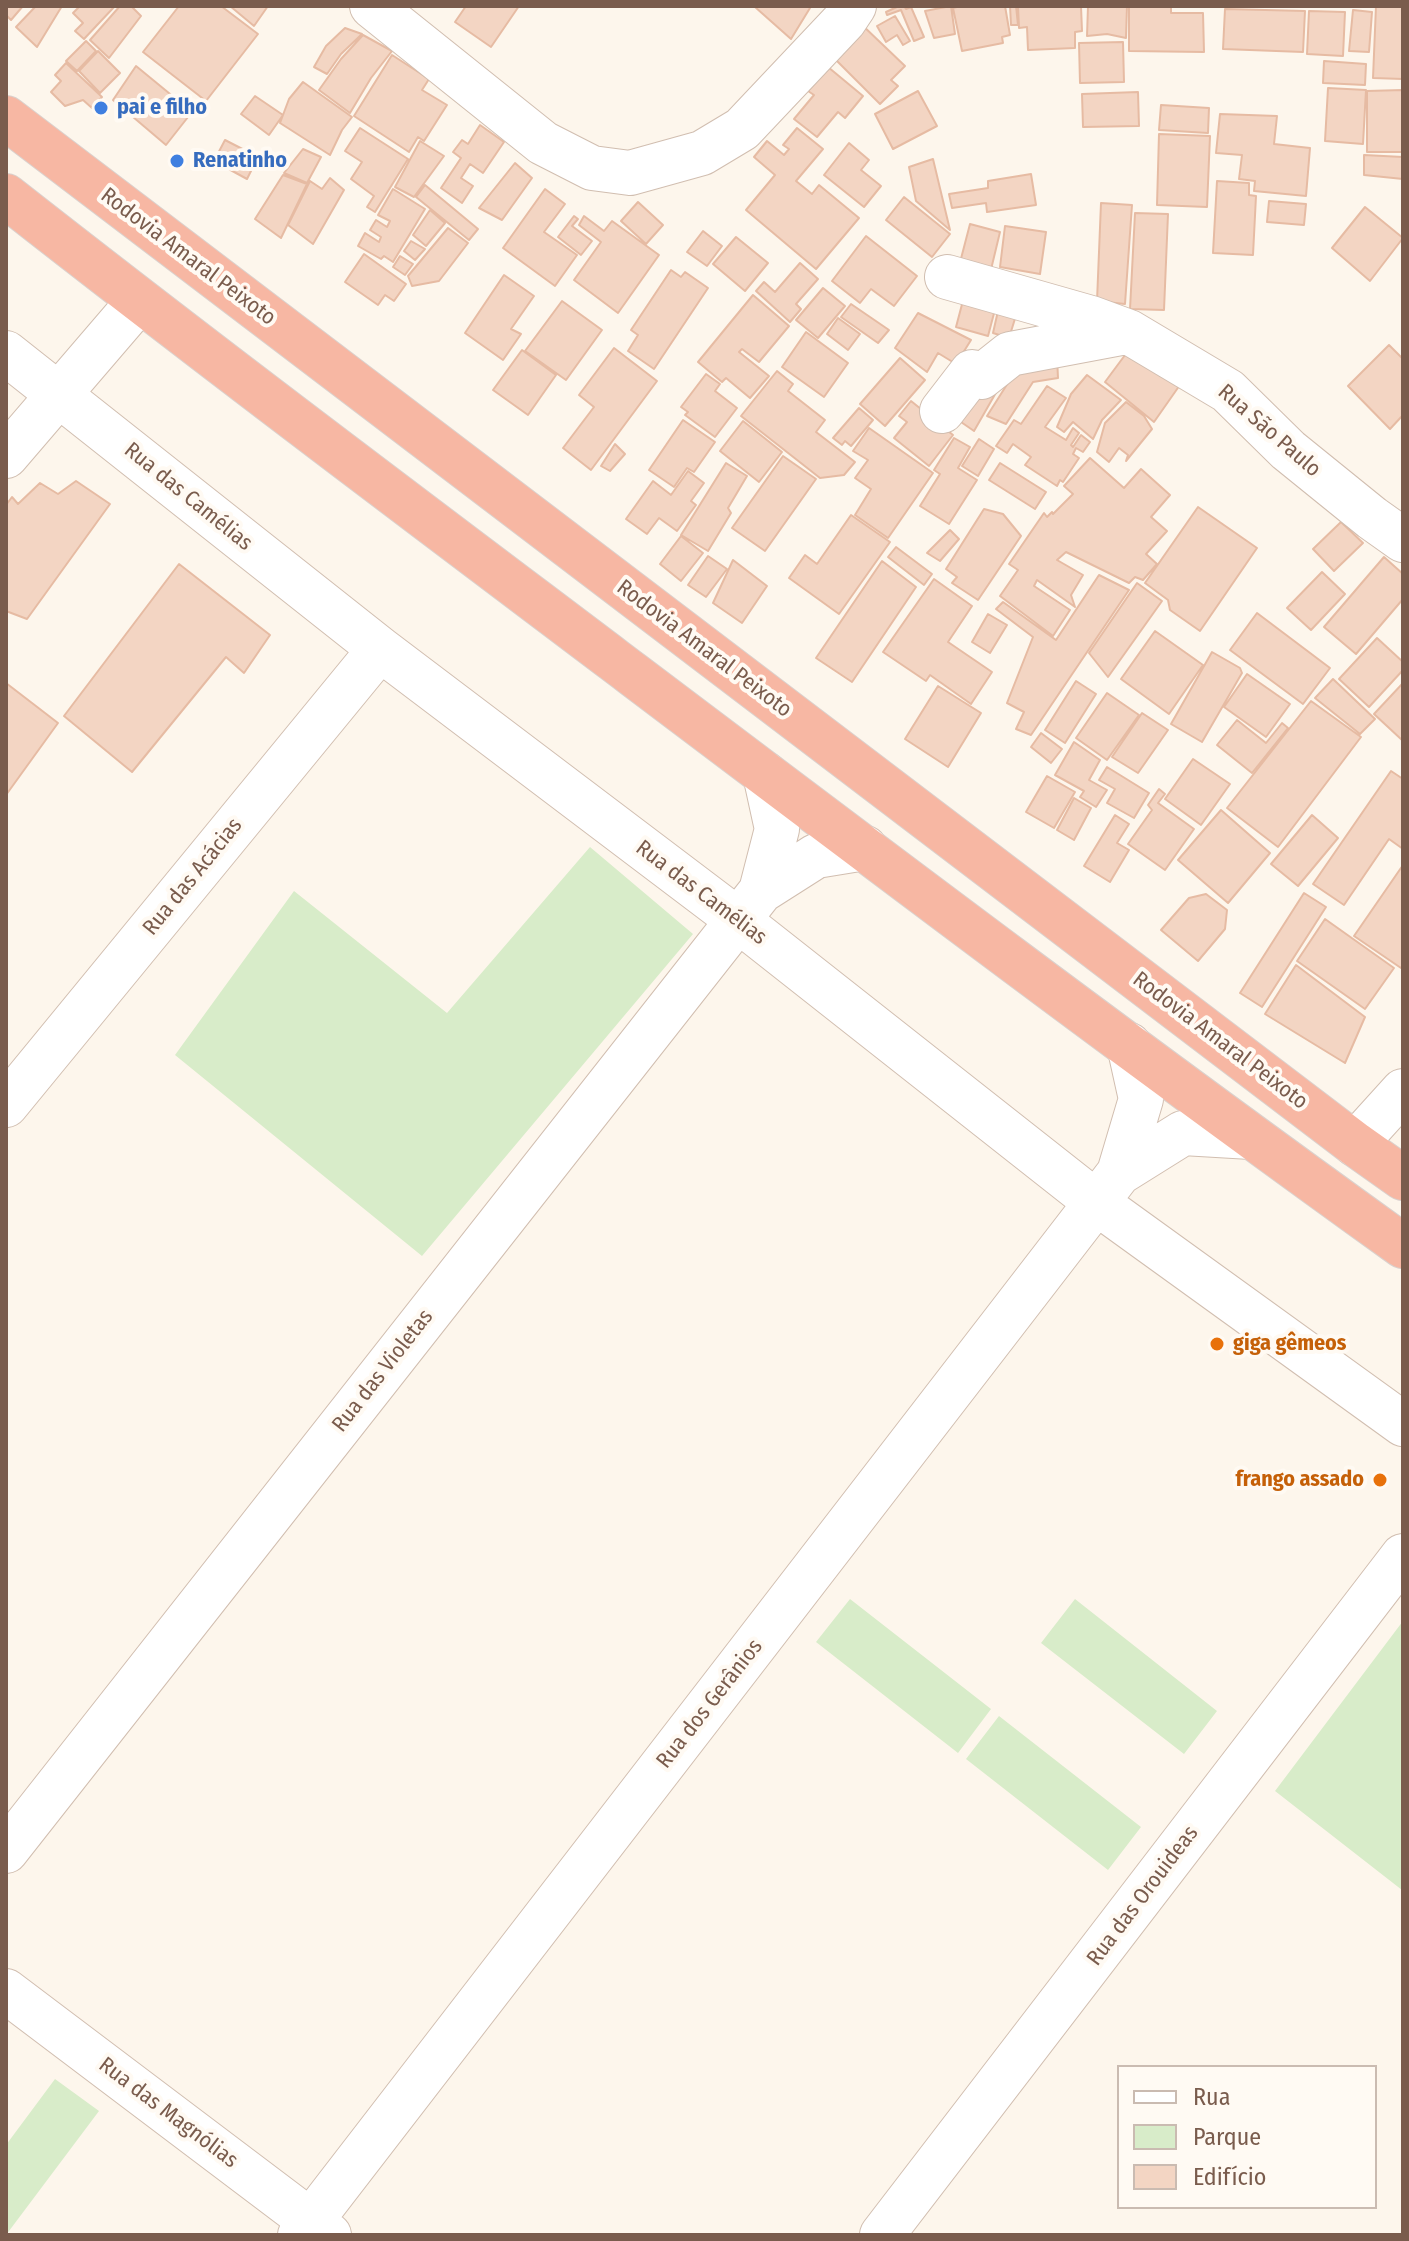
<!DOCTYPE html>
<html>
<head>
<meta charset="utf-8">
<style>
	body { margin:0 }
	#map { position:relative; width:1409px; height:2241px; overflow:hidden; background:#fdf6ec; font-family:"Fira Sans Condensed",sans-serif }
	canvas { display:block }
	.frame { position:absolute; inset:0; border:8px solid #7a5c4d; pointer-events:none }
	.legend { position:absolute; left:1117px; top:2065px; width:260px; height:144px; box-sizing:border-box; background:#fffaf3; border:2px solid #cabbb1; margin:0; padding:10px 14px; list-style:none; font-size:24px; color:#7a5c4d }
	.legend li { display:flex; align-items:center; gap:16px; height:40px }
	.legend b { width:40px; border:2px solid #cabbb1 }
</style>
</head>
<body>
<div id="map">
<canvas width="1409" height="2241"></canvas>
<div class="frame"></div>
<ul class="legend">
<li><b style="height:10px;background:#fff"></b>Rua</li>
<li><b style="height:22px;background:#d8ecc9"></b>Parque</li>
<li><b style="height:22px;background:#f3d5c3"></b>Edifício</li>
</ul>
</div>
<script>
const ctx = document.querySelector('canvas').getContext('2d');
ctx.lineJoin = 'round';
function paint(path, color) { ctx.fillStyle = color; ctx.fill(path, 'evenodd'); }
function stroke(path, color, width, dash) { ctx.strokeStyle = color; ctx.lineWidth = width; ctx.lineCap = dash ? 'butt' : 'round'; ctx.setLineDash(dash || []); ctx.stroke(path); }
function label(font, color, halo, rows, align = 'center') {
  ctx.font = font + ' "Fira Sans Condensed",sans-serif'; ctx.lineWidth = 8; ctx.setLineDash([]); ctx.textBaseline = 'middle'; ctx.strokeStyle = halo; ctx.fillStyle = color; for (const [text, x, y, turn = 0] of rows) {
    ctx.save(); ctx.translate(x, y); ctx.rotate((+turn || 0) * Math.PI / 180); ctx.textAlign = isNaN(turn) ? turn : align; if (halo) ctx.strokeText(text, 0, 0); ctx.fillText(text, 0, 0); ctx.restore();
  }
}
const green = new Path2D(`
	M590,847L693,934L422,1256L175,1055L294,891L447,1013Z
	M850,1599L991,1709L958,1753L816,1642Z
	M1075,1599L1217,1711L1184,1754L1041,1643Z
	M1403,1621V1889L1402,1890L1275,1791Z
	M999,1716L1141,1827L1108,1870L966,1759Z
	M55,2079L99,2111L6,2235V2145Z`);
const building = new Path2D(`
	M6,6H23L11,20L6,15Z
	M36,6H62L37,47L16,27Z
	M80,6H115L84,39L75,31L83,23L73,13Z
	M120,6H131L141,16L109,58L90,40Z
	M179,6H221L258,34L206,101L143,52Z
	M230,6H268L254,26Z
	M466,6H519L491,47L455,22Z
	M756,6H808L810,8L791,39L755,7Z
	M899,6H904L906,9L911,7L924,37L914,41L901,10L887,15L886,12Z
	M951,6L955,34L934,38L925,11Z
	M961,6H1005L1010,35L1002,37L1003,43L962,51L953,8Z
	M1010,6H1016L1018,25H1011Z
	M1018,6H1081L1082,31L1075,32V48L1028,50L1027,27L1019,28Z
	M1088,6H1127L1126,38L1107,34L1087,36Z
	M1129,6H1171V13H1203L1204,52L1129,51Z
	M1376,6H1403V79L1373,78Z
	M1225,9L1305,11L1303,52L1223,49Z
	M1353,10L1372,12L1369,52L1349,51Z
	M1309,11L1345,12L1343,56L1307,54Z
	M895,16L910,41L903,45L897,35L886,42L877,26Z
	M860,23L905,66L891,80L898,86L880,104L830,54Z
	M345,28L362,34L341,54L327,74L314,67L326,46Z
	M363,35L392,51L371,78L350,113L319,90L341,59Z
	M86,41L96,51L77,71L66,61Z
	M1123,42L1124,82L1080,83L1079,43Z
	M98,51L120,73L100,93L79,71Z
	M392,55L429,79L422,90L447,105L424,141L418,137L409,152L354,116Z
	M1324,61L1366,64L1365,85L1323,83Z
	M66,63L102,97L92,108L83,100L65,106L51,92L61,81L55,75Z
	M136,66L192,112L166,145L113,100Z
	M828,67L863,96L845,118L838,112L817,137L794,119L814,95L808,91Z
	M303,82L352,117L342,130L330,155L280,123L289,99Z
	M1328,88L1366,90L1363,144L1325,141Z
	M1403,90V152H1367V91Z
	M918,91L937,126L893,149L875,114Z
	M1138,92L1139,126L1083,127L1082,94Z
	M255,96L283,115L269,135L241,114Z
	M1161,105L1209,108L1208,133L1159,130Z
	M1220,114L1277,116L1274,144L1310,148L1306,196L1254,191L1255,181L1239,179L1242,155L1216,153Z
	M480,125L504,142L483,173L470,164L461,178L473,186L462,203L441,188L461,158L453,152L462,140L468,144Z
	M360,128L408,159L375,212L367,207L374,196L351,179L362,162L345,151Z
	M797,128L823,149L796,181L812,194L819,185L859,218L816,269L746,210L775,175L754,157L767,141L784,155L789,149L783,145Z
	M1159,134L1210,136L1207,207L1157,205Z
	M225,140L258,157L247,179L214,161Z
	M420,141L444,156L414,197L395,187Z
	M849,143L869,160L861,170L881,186L864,207L824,175Z
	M303,149L321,157L307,183L284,173Z
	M1364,155L1403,157V179L1364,175Z
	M933,159L950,230L916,201L909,167Z
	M515,163L532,178L502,220L479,208Z
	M1031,174L1036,205L987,212L986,203L952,208L949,194L988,188V181Z
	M283,175L307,184L281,238L255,219Z
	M330,178L344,190L313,244L288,225L310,181L322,189Z
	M1217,181L1249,183V195L1256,196L1253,255L1213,253Z
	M425,185L478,229L469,240L416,197Z
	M393,189L425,209L393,262L384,256L381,259L358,246L365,233L379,242L381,237L370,230L376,220L387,227L390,221L378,215Z
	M545,189L565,204L544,232L577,255L555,286L503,248Z
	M904,197L950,234L932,257L886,220Z
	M1269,201L1306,204L1304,225L1267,222Z
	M638,202L663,225L646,244L621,221Z
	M1101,203L1132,205L1125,304L1097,301Z
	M1365,207L1403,238L1370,281L1332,248Z
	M430,210L445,223L426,246L413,235Z
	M1135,213L1168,214L1164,310L1130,309Z
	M574,216L578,219L572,226L592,241L581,255L558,237Z
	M584,216L604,231L612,221L659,255L618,313L574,280L601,242L579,225Z
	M970,224L1000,232L988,282L957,274Z
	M1005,226L1046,232L1040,274L1000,267Z
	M448,228L468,243L439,281L412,286L408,276Z
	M703,231L722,246L707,266L687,252Z
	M866,236L917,276L894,306L871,289L860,303L832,281Z
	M736,237L768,263L745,291L713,264Z
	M411,241L425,249L415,260L404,251Z
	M364,254L406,284L394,301L385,295L378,305L345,282Z
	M400,256L413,264L405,275L393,267Z
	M800,263L818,279L796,304L801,309L790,322L756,291L764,282L775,292Z
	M671,270L681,277L685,272L708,288L654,369L628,351L638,335L631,330Z
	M504,275L534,296L511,329L521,334L503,360L465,333Z
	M823,288L845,306L818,338L796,320Z
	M965,293L997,302L988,336L956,327Z
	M753,295L789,326L759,362L742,349L739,352L769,376L750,398L726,378L722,382L698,362Z
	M562,301L602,330L566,380L525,351Z
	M1000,302L1018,309L1009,338L993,333Z
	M851,304L889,330L878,343L841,317Z
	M918,313L971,340L956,364L938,353L927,372L895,348Z
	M838,318L860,334L848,350L827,334Z
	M806,332L848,363L824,397L782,367Z
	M1389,345L1403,359V415L1390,429L1348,386Z
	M614,348L657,381L591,470L563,448L594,407L579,395Z
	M522,350L556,375L528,415L493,390Z
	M1128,351L1182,382L1154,422L1105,382Z
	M1057,357L1058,378L1033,382L1006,424L987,416L1013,375L1009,370L974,431L948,413L1009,362Z
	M900,358L925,380L885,426L860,404Z
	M777,371L793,384L788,391L825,420L816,432L855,462L844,475L820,478L741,416Z
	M706,374L720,384L715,391L737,408L715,437L685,415L688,412L681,407Z
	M1087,375L1121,400L1102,420L1093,439L1073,422L1064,432L1057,427L1071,394Z
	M1047,386L1066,398L1045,427L1066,440L1073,428L1079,433L1071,445L1073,447L1081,435L1090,442L1083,452L1076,448L1073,454L1079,458L1063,482L1060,480L1057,486L1025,465L1031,457L1013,444L1007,453L996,446L1014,420L1021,424Z
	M911,401L953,435L929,466L894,438L907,422L899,416Z
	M1126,402L1144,416L1152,429L1126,461L1128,455L1119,448L1109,462L1097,452L1105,423Z
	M859,408L873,420L851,446L845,441L842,445L833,438Z
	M683,420L715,442L694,472L687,468L674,487L649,470Z
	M743,421L782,452L759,482L720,451Z
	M869,428L933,473L888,538L855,515L871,489L855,478L868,460L853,451Z
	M954,438L970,447L958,468L977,480L949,524L920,506L940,474L934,470Z
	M979,439L994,449L978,476L962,466Z
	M615,444L625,454L610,471L601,466Z
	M783,456L816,479L765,551L732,528Z
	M1090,458L1124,488L1141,469L1170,495L1151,517L1167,531L1146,554L1157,564L1143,580L1135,577L1129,583L1066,552L1057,560L1083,575L1071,595L1075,607L1037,580L1034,586L1070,610L1053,636L1000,596L1018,570L1009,564L1044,513L1047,517L1052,512L1053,514L1073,494L1064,486Z
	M726,463L747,476L728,508L731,513L708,551L681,535Z
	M1000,463L1046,492L1035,509L989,480Z
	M688,471L704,483L691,501L696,505L677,531L659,518L647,534L626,519L653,481L671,495Z
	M76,481L110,504L27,619L6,611V505L12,497L18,504L40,483L58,494Z
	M1198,507L1257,548L1200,631L1170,610L1168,600L1145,583Z
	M984,509L1003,514L1021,536L978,600L952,583L957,577L946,569Z
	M851,515L890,542L839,614L789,578L805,555L817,564Z
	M1341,522L1363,543L1334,571L1313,549Z
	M950,530L959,539L940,561L927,553Z
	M681,536L703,553L681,581L660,564Z
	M896,547L932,574L924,585L888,557Z
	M708,556L727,569L706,597L688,585Z
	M1384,557L1403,574V599L1356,654L1324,627Z
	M733,560L767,586L742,623L713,603Z
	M882,561L916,587L852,682L816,658Z
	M179,564L270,635L244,673L226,657L132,772L64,716Z
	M1322,572L1345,594L1311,630L1287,608Z
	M1099,575L1129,590L1031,735L1016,729L1024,712L1007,703L1033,637L996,609L1003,602L1056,640Z
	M934,579L972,606L948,642L992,672L971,704L930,675L926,681L883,652Z
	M1137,583L1162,601L1108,677L1089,653Z
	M1257,613L1330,668L1303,704L1230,650Z
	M988,614L1007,625L990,653L972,642Z
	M1155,631L1203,665L1169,714L1121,679Z
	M1377,638L1403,662V670L1369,707L1339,679Z
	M1212,652L1240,668L1242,673L1202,742L1171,724Z
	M1247,674L1290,704L1266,737L1224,707Z
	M1333,679L1375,719L1360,734L1315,698Z
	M1076,681L1096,694L1065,743L1045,730Z
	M6,683L58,723L6,795Z
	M1403,683V738L1402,740L1374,714Z
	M938,686L981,713L948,767L905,739Z
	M1107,693L1139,715L1107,760L1076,738Z
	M1311,701L1361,737L1278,847L1227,808Z
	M1142,713L1168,730L1138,773L1112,757Z
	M1237,720L1266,743L1282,723L1288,728L1252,773L1217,745Z
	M1041,733L1062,749L1051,763L1031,747Z
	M1074,742L1100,760L1089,780L1107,790L1096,807L1080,797L1084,791L1055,775Z
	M1193,759L1230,784L1201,825L1165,799Z
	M1107,767L1149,793L1134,818L1107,803L1115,789L1099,780Z
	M1391,771L1403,779V849L1389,839L1344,905L1313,884Z
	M1047,776L1075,792L1054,828L1026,812Z
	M1159,789L1165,794L1158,803L1194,829L1165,870L1128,844L1152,810L1148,805Z
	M1074,798L1091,808L1074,840L1057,830Z
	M1221,810L1270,853L1228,903L1178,860Z
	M1115,815L1129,824L1117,843L1129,850L1110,882L1084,866Z
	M1312,815L1338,838L1298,886L1271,864Z
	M1403,865V965L1401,968L1354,936Z
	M1304,893L1326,907L1262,1007L1240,993Z
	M1206,894L1227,910L1225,929L1198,961L1161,930L1189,898Z
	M1325,919L1394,968L1365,1009L1297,961Z
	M1296,965L1365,1017L1345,1063L1265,1014Z`);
const minor = new Path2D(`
	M372,6L543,143L592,168L630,173L702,153L742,129L844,21L854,6
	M947,277L1091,318L1129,332L1228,391L1288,450L1372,518L1403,540
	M6,353L380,649L738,920L1097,1203L1403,1424
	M942,411L972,372L981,377L1010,354L1127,332
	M6,456L139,301
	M761,891L777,829L765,774
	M6,1105L380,649
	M1355,1144L1403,1091
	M1119,1173L1183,1133L1251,1137
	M6,1851L761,891L816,856L865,848
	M6,1991L329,2235
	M300,2235L1119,1173L1141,1099L1129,1045
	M882,2235L1403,1556`);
const highway = new Path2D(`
	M6,118L1355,1144L1403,1178
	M6,196C206,353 410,506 614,660C875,857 1137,1055 1403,1246`);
const markers = [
	[101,108,8,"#3f7fe0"],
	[177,161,8,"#3f7fe0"],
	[1217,1344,8,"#e8710a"],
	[1380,1480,8,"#e8710a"]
];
const shopNames = [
	["pai e filho",117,108],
	["Renatinho",193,161]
];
const streetNames = [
	["Rodovia Amaral Peixoto",188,257,37],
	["Rua São Paulo",1269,431,41],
	["Rua das Camélias",188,497,39],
	["Rodovia Amaral Peixoto",704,649,37],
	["Rua das Acácias",193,877,-51],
	["Rua das Camélias",701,893,37],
	["Rodovia Amaral Peixoto",1220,1041,37],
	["Rua das Violetas",383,1371,-52],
	["Rua dos Gerânios",710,1704,-52],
	["Rua das Orouideas",1143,1896,-53],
	["Rua das Magnólias",168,2113,37]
];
const foodNames = [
	["giga gêmeos",1233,1344],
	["frango assado",1364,1480,"right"]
];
paint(green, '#d8ecc9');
paint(building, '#f3d5c3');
stroke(building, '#e6bba3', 2);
stroke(minor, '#d1beb0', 46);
stroke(highway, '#dad1cd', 46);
stroke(minor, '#fff', 44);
stroke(highway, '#f7b7a3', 44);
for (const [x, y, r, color] of markers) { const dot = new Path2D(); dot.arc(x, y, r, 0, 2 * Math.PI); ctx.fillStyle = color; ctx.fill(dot); stroke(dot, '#fffaf3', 3); }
label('bold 22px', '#366cbe', '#fffaf3', shopNames, 'left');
label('22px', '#7a5c4d', '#fffaf3', streetNames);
label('bold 22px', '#c56008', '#fffaf3', foodNames, 'left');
</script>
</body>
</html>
